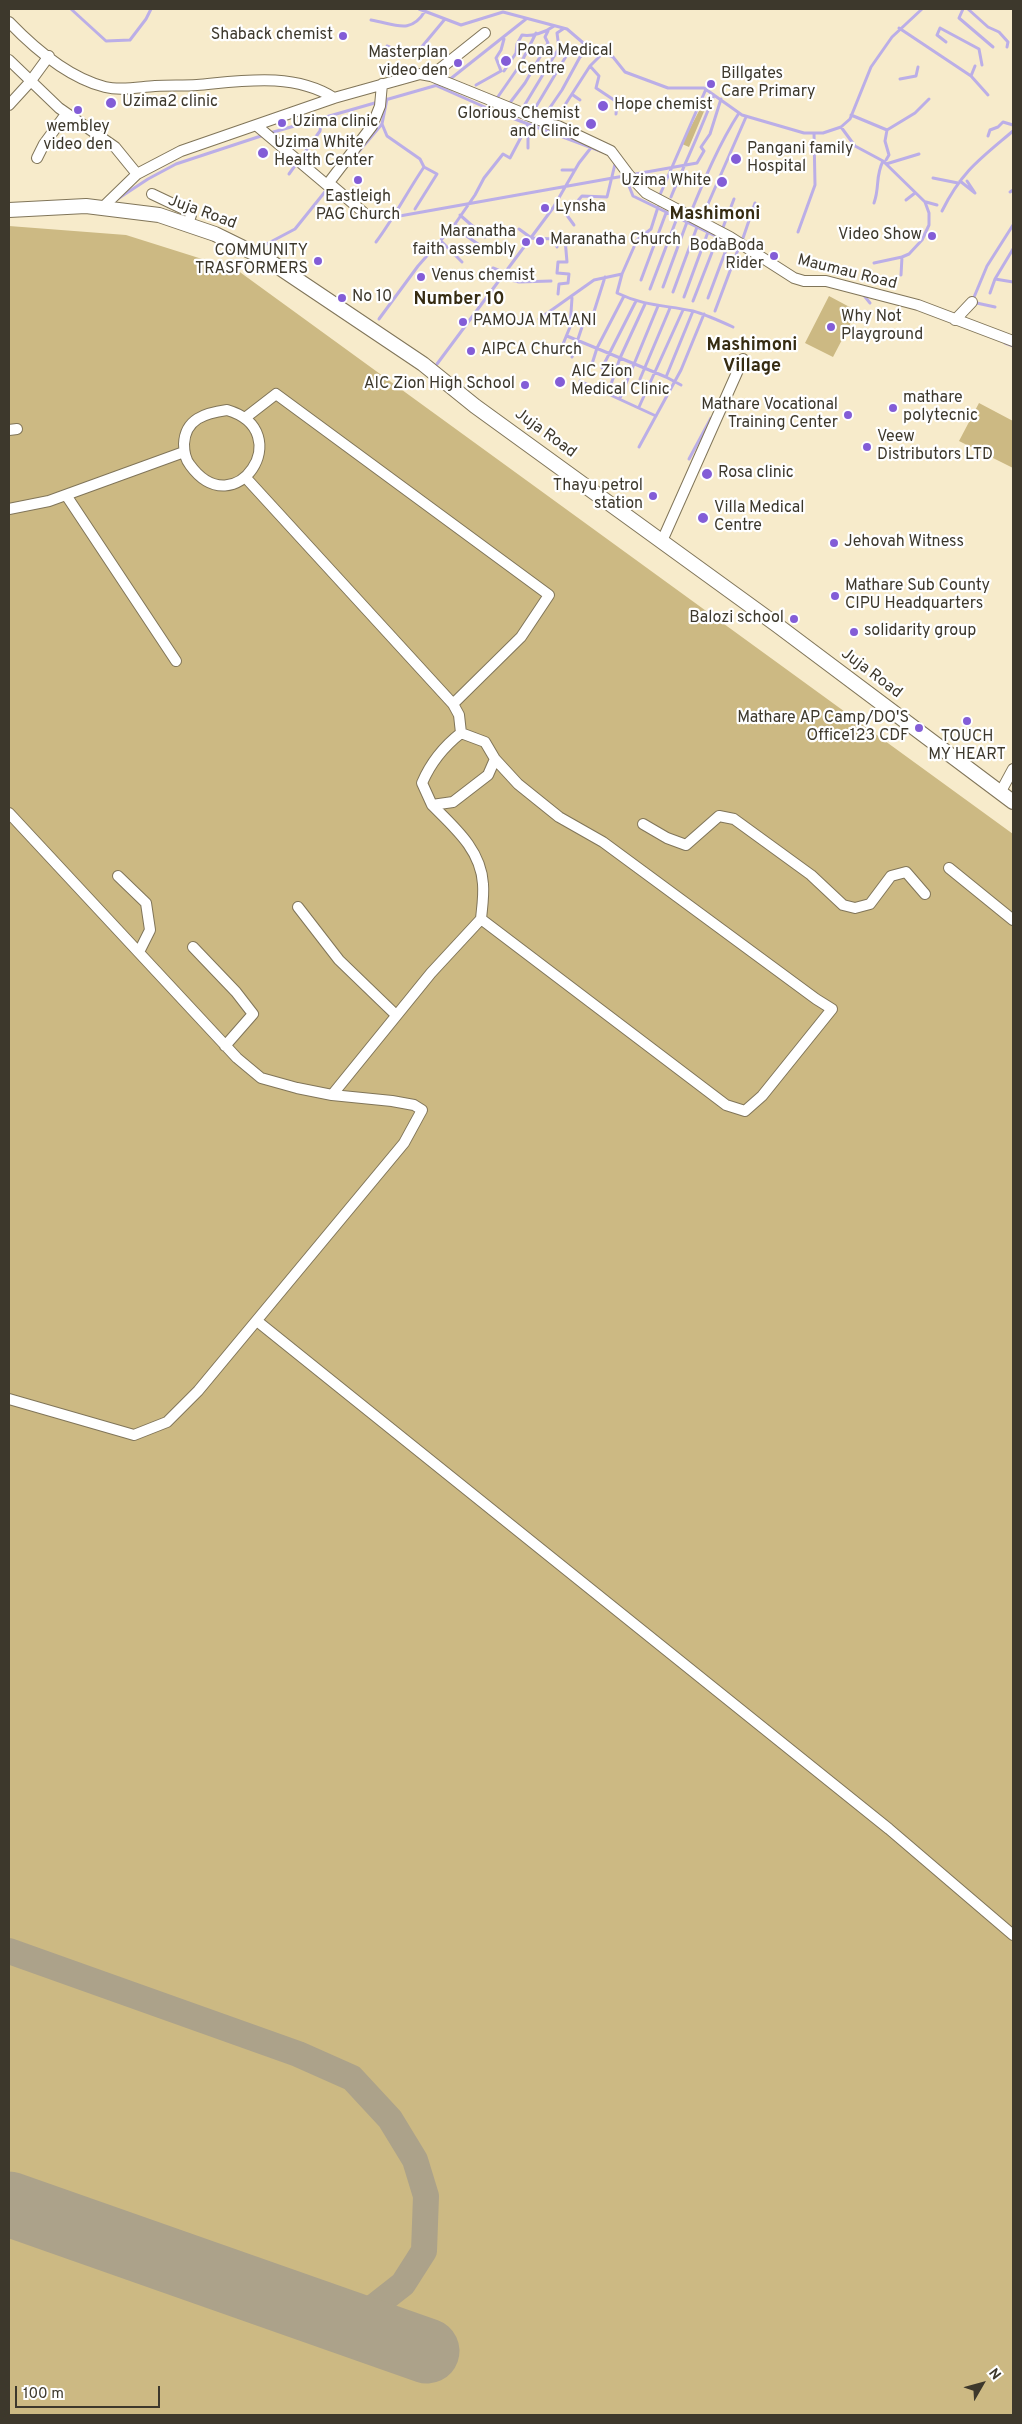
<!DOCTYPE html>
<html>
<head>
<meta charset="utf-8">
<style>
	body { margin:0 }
	#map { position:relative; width:1022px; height:2424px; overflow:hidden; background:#f7ebcb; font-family:Overpass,sans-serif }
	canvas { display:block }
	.frame { position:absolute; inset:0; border:10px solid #3d382c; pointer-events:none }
	.north { position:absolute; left:957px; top:2359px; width:50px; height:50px; -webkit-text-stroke:4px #fff; paint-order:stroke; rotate:52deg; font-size:14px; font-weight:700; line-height:20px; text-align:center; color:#3d382c }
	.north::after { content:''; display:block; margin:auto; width:18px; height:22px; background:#3d382c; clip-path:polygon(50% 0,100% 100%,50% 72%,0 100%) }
	.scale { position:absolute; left:15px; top:2386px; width:145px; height:22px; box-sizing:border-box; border:2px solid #3d382c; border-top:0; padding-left:6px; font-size:15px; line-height:18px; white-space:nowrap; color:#3d382c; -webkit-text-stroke:4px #fff; paint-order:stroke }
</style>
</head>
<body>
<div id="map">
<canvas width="1022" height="2424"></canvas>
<div class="frame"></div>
<div class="north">N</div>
<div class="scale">100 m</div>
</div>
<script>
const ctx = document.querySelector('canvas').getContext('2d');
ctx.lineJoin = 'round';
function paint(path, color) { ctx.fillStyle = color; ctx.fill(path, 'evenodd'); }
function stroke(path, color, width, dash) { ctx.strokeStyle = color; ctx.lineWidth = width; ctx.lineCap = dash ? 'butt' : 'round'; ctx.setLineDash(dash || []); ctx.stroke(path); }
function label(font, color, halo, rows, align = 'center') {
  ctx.font = font + ' Overpass,sans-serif'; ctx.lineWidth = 4.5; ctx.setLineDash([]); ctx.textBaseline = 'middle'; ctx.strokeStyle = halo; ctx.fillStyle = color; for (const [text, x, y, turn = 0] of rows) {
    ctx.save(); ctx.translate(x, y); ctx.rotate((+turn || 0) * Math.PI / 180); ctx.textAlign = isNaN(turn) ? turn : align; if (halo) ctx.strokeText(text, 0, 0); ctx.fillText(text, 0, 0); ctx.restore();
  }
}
const green = new Path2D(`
	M701,107L705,109L689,147L682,144Z
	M9,226L126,235L237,270L1013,834V2415H9Z
	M829,296L857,311L833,357L805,343Z
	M979,403L1013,421V468L959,441Z`);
const stream = new Path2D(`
	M71,9L106,41L130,40L146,19L151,9
	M419,9L461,25L503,12L567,29L588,47L613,57L625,72L668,88H704L742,115L804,133H823L841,127L850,119L871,67L892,37L922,9
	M963,9L959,18L993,47
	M968,9L988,27L999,32L1008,42L1007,47
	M371,20C395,24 411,35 425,11
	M899,28L971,76L975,66
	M946,42L937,35L940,28L979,49L982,65
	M387,46L406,54L420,49L445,19
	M590,66L599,76L596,88L617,102L616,114
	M504,71L516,53L517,44L522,35C532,37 546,32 554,26
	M971,76L988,95
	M900,79L916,76L918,67
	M449,80L526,19
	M476,85L501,71L496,58L501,50L504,39
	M437,86L496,112L603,152
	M573,95L580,100
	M495,101L520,65L536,33
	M509,104L525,83L548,43L545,37L548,31
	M521,111L559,48L557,33L563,29
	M531,115L568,53L567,50L560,45
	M851,115L887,130L915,113L929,99
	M554,122L590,66L603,53
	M538,125L562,90L580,57L591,48
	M841,127L855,146L883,161L925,202L929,213V225L922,240L909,254L902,257L901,275
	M270,133L441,84
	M988,136L990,130L998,127L1003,122L1013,125
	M528,148V126
	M886,160L889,155L885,141L887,130
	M350,162L382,124L387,99
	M886,164L919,154
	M562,170H575
	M289,174L320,131L322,118
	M625,176L633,196L732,244
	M933,178L958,183
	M960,181L975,193L967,181
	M1010,192L1013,190
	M659,197L706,89
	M671,197C685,163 701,130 714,95
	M119,198L148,179L176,164L264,135
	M906,200L915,193
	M926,202L937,205
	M874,203C880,186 875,177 883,161
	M415,209L437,174L424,167
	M942,211C962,171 980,159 1013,131
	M691,212C705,178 719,144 739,113
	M460,215L485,237
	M394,217L697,163L704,151L701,147L710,134L721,99
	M701,220L746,117
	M455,224L462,233L478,244
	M574,225L566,214L582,196L607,197L616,160
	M519,229L530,237
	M722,230L734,199
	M798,232L815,185L814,133
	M530,238L579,240L585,237
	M555,238L557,247
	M441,241L462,262
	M742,241L755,203
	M376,242C394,218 407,192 424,167L420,159L387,136L382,124
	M261,247L295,229L328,188
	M874,263L902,257
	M493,268L503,272
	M622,274L617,293C644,306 664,305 693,311C707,315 720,321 733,327
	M500,277L519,282L551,281
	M995,279L1013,282
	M641,280L666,213
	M663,287L687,222
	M650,289L677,218
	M489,291L500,294
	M673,292L697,227
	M862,293L870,303
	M990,293L995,279L1013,249
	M558,294L559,284L568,283L569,274L557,273L558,262H567L565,239
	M684,297L708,232
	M708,298L729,242
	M693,301L718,237
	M995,307L972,302L987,266L1013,225
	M715,311L739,247
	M379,319L418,266L455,224L475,195L484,178L503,154L510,158L528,124
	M539,319L594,280L622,274L637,240L651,229L658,207
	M567,336L666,377L681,385
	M1005,343L1013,346
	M561,349L570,327L572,298
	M572,357L584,321H591L605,277
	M437,364L553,208L579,163L590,149
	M592,364L597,348L624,296
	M602,368L636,301
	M666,377L693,311
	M640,379L670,308
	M580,381L656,416
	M608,393L620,358L645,304
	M620,398L658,306
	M639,407L683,310
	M639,447L681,370L704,314
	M689,459L711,418`);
const taxiway = new Path2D(`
	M9,1951L298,2054L352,2078L390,2119L415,2160L426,2196L424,2251L403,2284L352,2324`);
const runway = new Path2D(`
	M9,2204L427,2351`);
const street = new Path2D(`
	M9,22C35,49 69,78 105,87C121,91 139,87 155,86C169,85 183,86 197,85C242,81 293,72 334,98
	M9,60L59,108L115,147L137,174
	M431,76L485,33
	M9,105L30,82L49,56
	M257,126L327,185L372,126L380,106L382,84
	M37,158L44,144L66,114
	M329,183L363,212
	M152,194L190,212L191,215L188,224
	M103,207L137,174L181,151L334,98L420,74L431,76L552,125L558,126L611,151L629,175L646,193L730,237L794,278L804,281H826L918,305L1013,341
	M955,320L972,302
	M227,410C299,431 235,527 190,465C185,459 184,452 184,444C185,419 205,413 227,410Z
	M245,418L276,394L549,595L521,637L453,704L246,478
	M9,430L17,429
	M66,495L176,661
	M9,509L49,501L184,452
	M662,541L743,359
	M453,704L459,715L461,733
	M461,733L485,742L495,759L488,775L453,802L432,805L422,783C431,762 443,747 461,733Z
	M1000,793L1013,769
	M432,805C455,828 481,850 483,884C484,896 482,908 481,919L726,1105L745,1111L762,1096L832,1009L816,999L603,842L559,817L518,784L495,759
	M9,813L237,1058L261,1078L297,1088L332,1095L392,1101L414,1105L422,1110L404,1143L198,1391L167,1422L134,1435L9,1399
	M643,824L667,838L686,845L719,816L734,819L811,875L843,905L855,908L870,904L891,876L906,872L925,894
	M949,868L1013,920
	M118,876L146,903L150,930L139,952
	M298,907L339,960L396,1015
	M193,947L236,992L253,1014L225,1046
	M332,1095L431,973L481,919
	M257,1321L889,1829L1013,1935`);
const secondary = new Path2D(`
	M9,210L86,206L159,215L215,234L268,260L423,364L475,406L777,625L1013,802`);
const markers = [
	[343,36,5,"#835dd7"],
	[506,61,6,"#835dd7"],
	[458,63,5,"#835dd7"],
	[711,84,5,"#835dd7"],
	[111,103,6,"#835dd7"],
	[603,106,6,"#835dd7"],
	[78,110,5,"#835dd7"],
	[282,123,5,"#835dd7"],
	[591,124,6,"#835dd7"],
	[263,153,6,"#835dd7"],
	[736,159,6,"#835dd7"],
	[358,180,5,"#835dd7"],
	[722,182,6,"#835dd7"],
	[545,208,5,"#835dd7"],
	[932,236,5,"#835dd7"],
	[540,241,5,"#835dd7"],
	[526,242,5,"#835dd7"],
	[774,256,5,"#835dd7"],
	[318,261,5,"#835dd7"],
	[421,277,5,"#835dd7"],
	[342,298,5,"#835dd7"],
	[463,322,5,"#835dd7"],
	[831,327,5,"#835dd7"],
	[471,351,5,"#835dd7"],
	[560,382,6,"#835dd7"],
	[525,385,5,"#835dd7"],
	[893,408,5,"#835dd7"],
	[848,415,5,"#835dd7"],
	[867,447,5,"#835dd7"],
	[707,474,6,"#835dd7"],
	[653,496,5,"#835dd7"],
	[703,518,6,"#835dd7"],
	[834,543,5,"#835dd7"],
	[835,596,5,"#835dd7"],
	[794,619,5,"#835dd7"],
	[854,632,5,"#835dd7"],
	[967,721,5,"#835dd7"],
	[919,728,5,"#835dd7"]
];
const poiNames = [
	["Shaback chemist",333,36,"right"],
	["Pona Medical",517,52],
	["Centre",517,70],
	["Masterplan",448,54,"right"],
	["video den",448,72,"right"],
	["Billgates",721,75],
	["Care Primary",721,93],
	["Uzima2 clinic",122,103],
	["Hope chemist",614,106],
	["Glorious Chemist",580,115,"right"],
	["and Clinic",580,133,"right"],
	["Uzima clinic",292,123],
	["wembley",78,128,"center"],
	["video den",78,146,"center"],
	["Uzima White",274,144],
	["Health Center",274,162],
	["Pangani family",747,150],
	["Hospital",747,168],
	["Uzima White",711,182,"right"],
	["Eastleigh",358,198,"center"],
	["PAG Church",358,216,"center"],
	["Lynsha",555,208],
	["Maranatha",516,233,"right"],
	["faith assembly",516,251,"right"],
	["Video Show",922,236,"right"],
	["Maranatha Church",550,241],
	["BodaBoda",764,247,"right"],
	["Rider",764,265,"right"],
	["COMMUNITY",308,252,"right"],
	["TRASFORMERS",308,270,"right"],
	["Venus chemist",431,277],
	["No 10",352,298],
	["Why Not",841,318],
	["Playground",841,336],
	["PAMOJA MTAANI",473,322],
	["AIPCA Church",481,351],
	["AIC Zion",571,373],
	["Medical Clinic",571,391],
	["AIC Zion High School",515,385,"right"],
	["mathare",903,399],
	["polytecnic",903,417],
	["Mathare Vocational",838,406,"right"],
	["Training Center",838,424,"right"],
	["Veew",877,438],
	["Distributors LTD",877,456],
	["Rosa clinic",718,474],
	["Thayu petrol",643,487,"right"],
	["station",643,505,"right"],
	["Villa Medical",714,509],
	["Centre",714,527],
	["Jehovah Witness",844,543],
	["Mathare Sub County",845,587],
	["CIPU Headquarters",845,605],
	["Balozi school",784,619,"right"],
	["solidarity group",864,632],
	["Mathare AP Camp/DO'S",909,719,"right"],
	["Office123 CDF",909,737,"right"],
	["TOUCH",967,738,"center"],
	["MY HEART",967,756,"center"]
];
const streetNames = [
	["Juja Road",202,213,20],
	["Maumau Road",847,273,14],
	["Juja Road",545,434,36],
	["Juja Road",871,674,37]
];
const neighbourhoodNames = [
	["Mashimoni",715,215],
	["Number 10",459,300],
	["Mashimoni",752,346],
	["Village",752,367]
];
paint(green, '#ccb983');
stroke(stream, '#bbaee7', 3);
stroke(taxiway, '#aca28a', 26);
stroke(runway, '#aca28a', 65);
stroke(street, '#807559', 12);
stroke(secondary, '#807559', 16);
stroke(street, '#fff', 10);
stroke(secondary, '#fff', 14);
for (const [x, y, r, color] of markers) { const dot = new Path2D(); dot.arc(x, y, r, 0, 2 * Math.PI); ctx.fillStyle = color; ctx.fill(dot); stroke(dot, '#fff', 2); }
label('16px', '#3d382c', '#fff', poiNames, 'left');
label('16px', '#3d382c', '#fff', streetNames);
label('bold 18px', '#362c12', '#fff', neighbourhoodNames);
</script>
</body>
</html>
